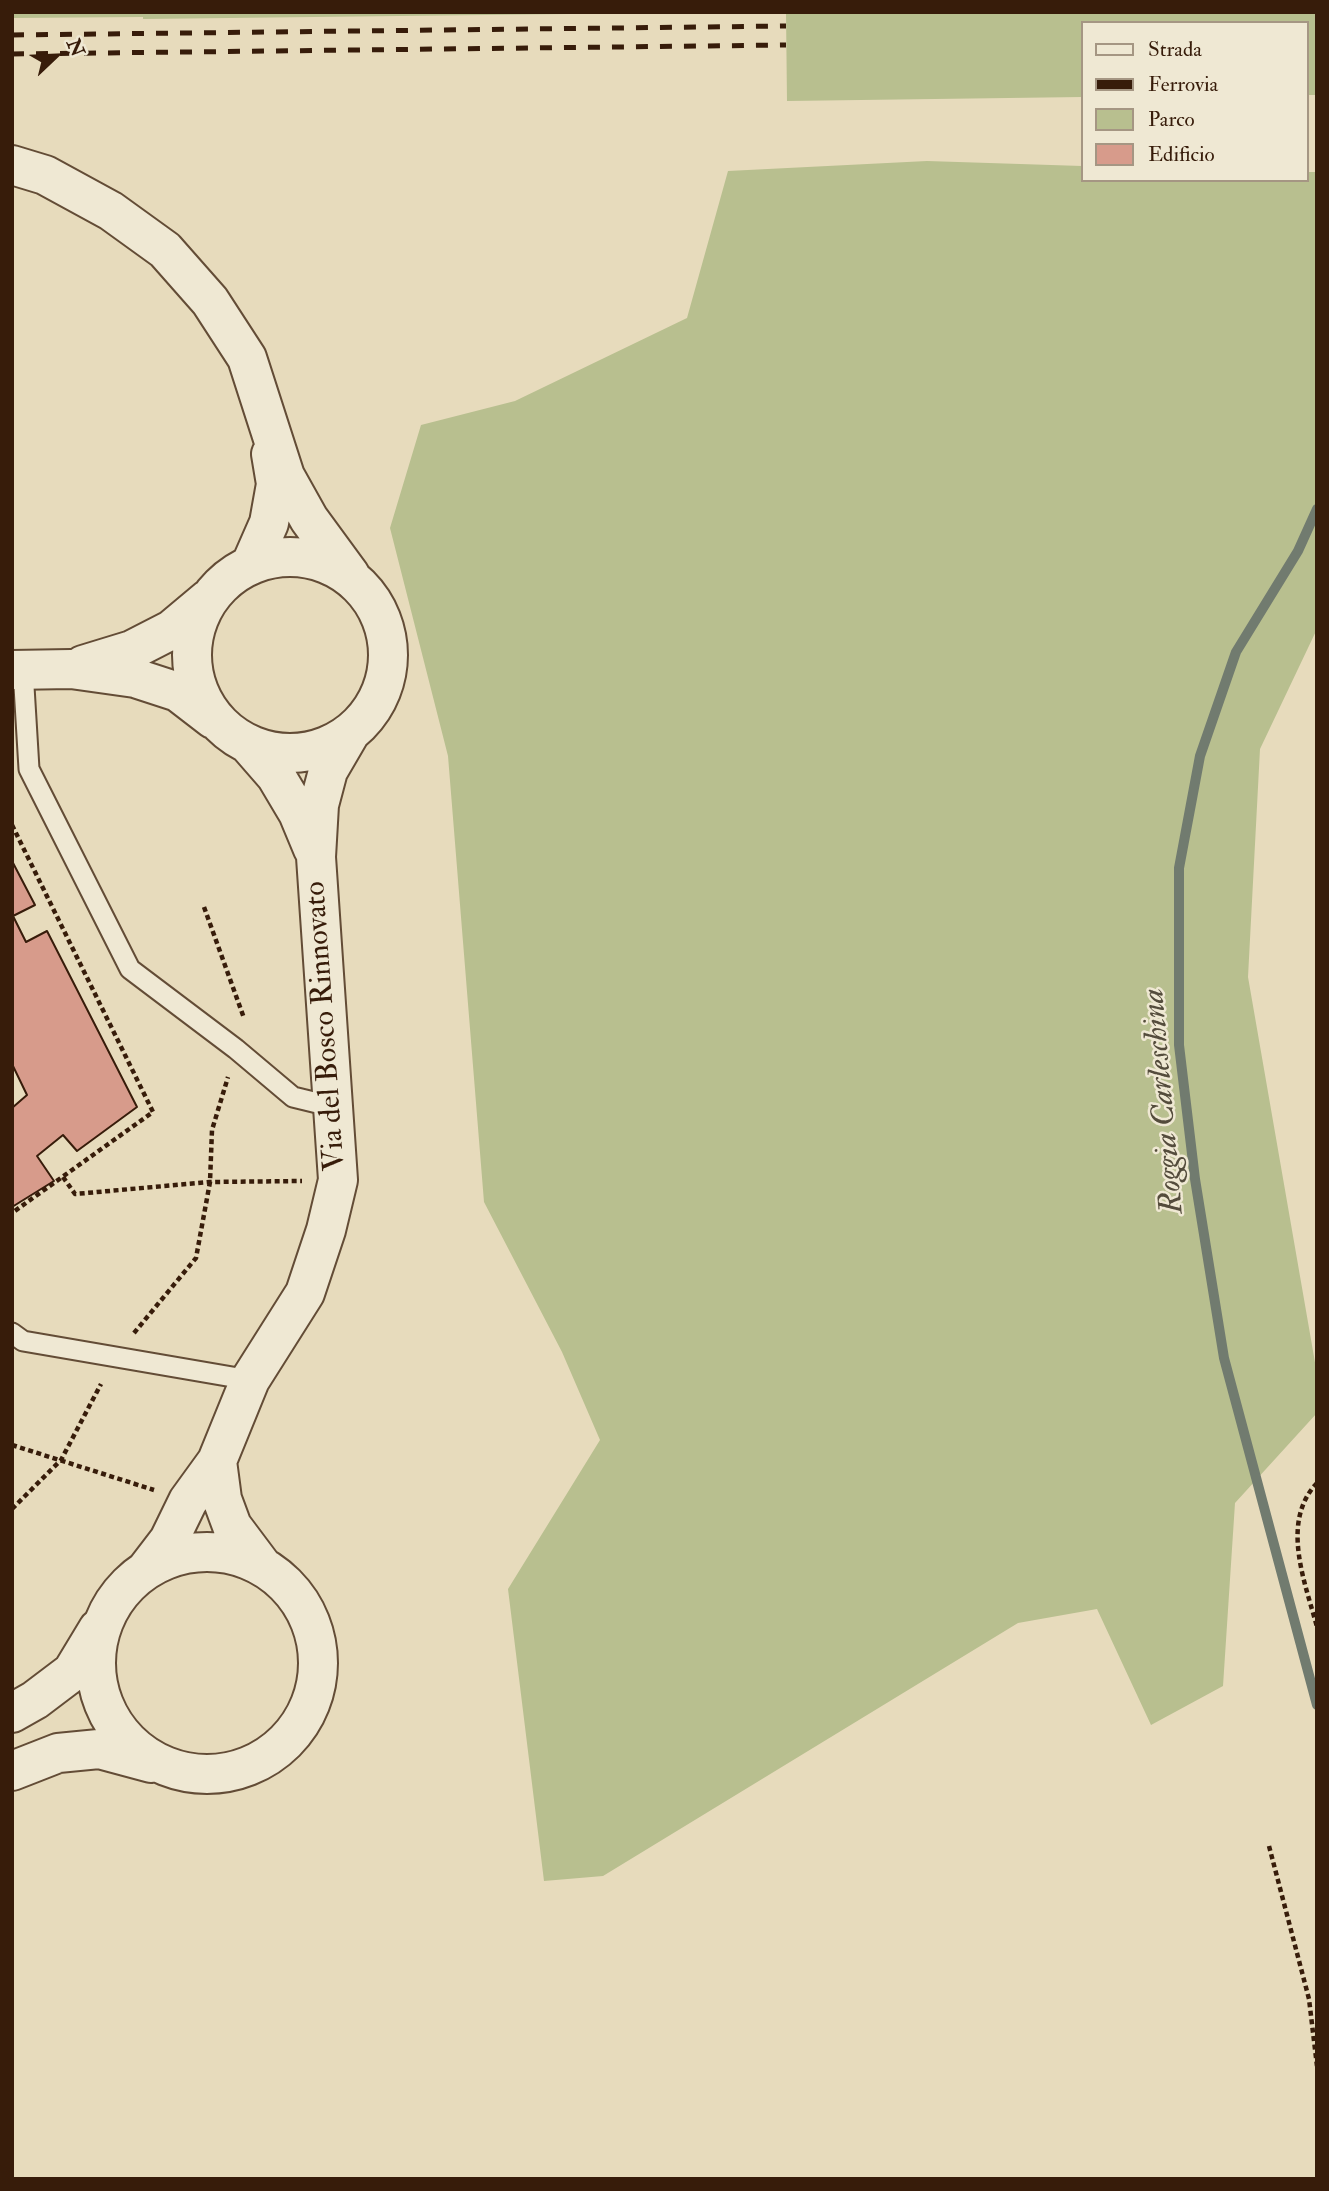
<!DOCTYPE html>
<html>
<head>
<meta charset="utf-8">
<style>
	body { margin:0 }
	#map { position:relative; width:1329px; height:2191px; overflow:hidden; background:#e7dbbc; font-family:"IM FELL Double Pica",serif }
	canvas { display:block }
	.frame { position:absolute; inset:0; border:14px solid #371c0a; pointer-events:none }
	.legend { position:absolute; left:1081px; top:21px; width:228px; height:161px; box-sizing:border-box; background:#efe8d3; border:2px solid #a59683; margin:0; padding:9px 12px; list-style:none; font-size:21px; color:#371c0a }
	.legend li { display:flex; align-items:center; gap:14px; height:35px }
	.legend b { width:35px; border:2px solid #a59683 }
	.north { position:absolute; left:21px; top:21px; width:70px; height:70px; -webkit-text-stroke:5px #efe8d3; paint-order:stroke; rotate:67deg; font-size:19px; font-weight:700; line-height:28px; text-align:center; color:#371c0a }
	.north::after { content:''; display:block; margin:auto; width:24px; height:32px; background:#371c0a; clip-path:polygon(50% 0,100% 100%,50% 72%,0 100%) }
</style>
</head>
<body>
<div id="map">
<canvas width="1329" height="2191"></canvas>
<div class="frame"></div>
<ul class="legend">
<li><b style="height:9px;background:#efe8d3"></b>Strada</li>
<li><b style="height:9px;background:#371c0a"></b>Ferrovia</li>
<li><b style="height:19px;background:#b8bf8f"></b>Parco</li>
<li><b style="height:19px;background:#d79b8b"></b>Edificio</li>
</ul>
<div class="north">N</div>
</div>
<script>
const ctx = document.querySelector('canvas').getContext('2d');
ctx.lineJoin = 'round';
function paint(path, color) { ctx.fillStyle = color; ctx.fill(path, 'evenodd'); }
function stroke(path, color, width, dash) { ctx.strokeStyle = color; ctx.lineWidth = width; ctx.lineCap = dash ? 'butt' : 'round'; ctx.setLineDash(dash || []); ctx.stroke(path); }
function label(font, color, halo, rows, align = 'center') {
  ctx.font = font + ' "IM FELL Double Pica",serif'; ctx.lineWidth = 5; ctx.setLineDash([]); ctx.textBaseline = 'middle'; ctx.strokeStyle = halo; ctx.fillStyle = color; for (const [text, x, y, turn = 0] of rows) {
    ctx.save(); ctx.translate(x, y); ctx.rotate((+turn || 0) * Math.PI / 180); ctx.textAlign = isNaN(turn) ? turn : align; if (halo) ctx.strokeText(text, 0, 0); ctx.fillText(text, 0, 0); ctx.restore();
  }
}
const green = new Path2D(`
	M12,12H742L143,19V17L12,18Z
	M786,12H1317V95H1306V23H1082V97L787,101Z
	M927,161L1082,166V180H1306V172H1317V629L1260,749L1248,977L1317,1374V1413L1235,1503L1223,1686L1151,1725L1097,1609L1018,1623L603,1876L544,1881L508,1589L600,1440L562,1352L484,1202L448,756L390,528L421,425L515,401L687,318L728,171Z`);
const stream = new Path2D(`
	M1317,509L1298,551L1236,652L1200,756L1179,868V1045L1195,1179L1224,1358L1317,1705`);
const building = new Path2D(`
	M12,861L35,905L13,916L26,942L47,931L137,1107L77,1151L63,1135L37,1156L54,1181L12,1207V1108L27,1095L12,1064Z`);
const path = new Path2D(`
	M12,825L153,1112L12,1213
	M204,907L244,1018
	M63,1177L75,1194L210,1182L302,1181
	M134,1333L196,1258L210,1182L212,1130L228,1077
	M12,1445L154,1490
	M1317,1483C1280,1522 1305,1582 1317,1627
	M12,1509L61,1460L101,1384
	M1269,1846L1309,1999L1317,2066`);
const lane = new Path2D(`
	M23,670L29,769L130,969L236,1049L293,1097L334,1107
	M12,1333L23,1341L250,1380`);
const street = new Path2D(`
	M12,165L45,175L111,211L165,250L210,301L247,358L285,476L309,519L350,575
	M192 655a98 98 0 1 1 196 0a98 98 0 1 1-196 0Z
	M251,564L269,523L276,484L271,454
	M83,665L132,650L171,630L208,599
	M12,670L71,669L135,678L178,692L213,719
	M249,745L276,776L298,813L313,849
	M217,1461L222,1499L232,1526L262,1566
	M96 1663a111 111 0 1 1 222 0a111 111 0 1 1-222 0Z
	M146,1570L169,1540L188,1501L217,1461L250,1380L305,1293L326,1230L338,1180L316,857L319,805L328,771L349,735
	M12,1713L35,1700L72,1672L98,1629
	M12,1771L58,1753L99,1749L151,1763`);
const rail = new Path2D(`
	M12,35L786,26
	M12,54L786,45`);
const streetNames = [
	["Via del Bosco Rinnovato",327,1026,-94]
];
const waterNames = [
	["Roggia Carleschina",1165,1101,-95]
];
paint(green, '#b8bf8f');
stroke(stream, '#717b6f', 10);
paint(building, '#d79b8b');
stroke(building, '#371c0a', 2);
stroke(lane, '#634c36', 23);
stroke(street, '#634c36', 42);
stroke(path, '#371c0a', 4.5, [5, 3.5]);
stroke(lane, '#efe8d3', 19);
stroke(street, '#efe8d3', 38);
stroke(rail, '#371c0a', 5, [12, 12]);
label('30px', '#371c0a', '#efe8d3', streetNames);
label('italic 32px', '#544c3c', '#efe8d3', waterNames);
</script>
</body>
</html>
